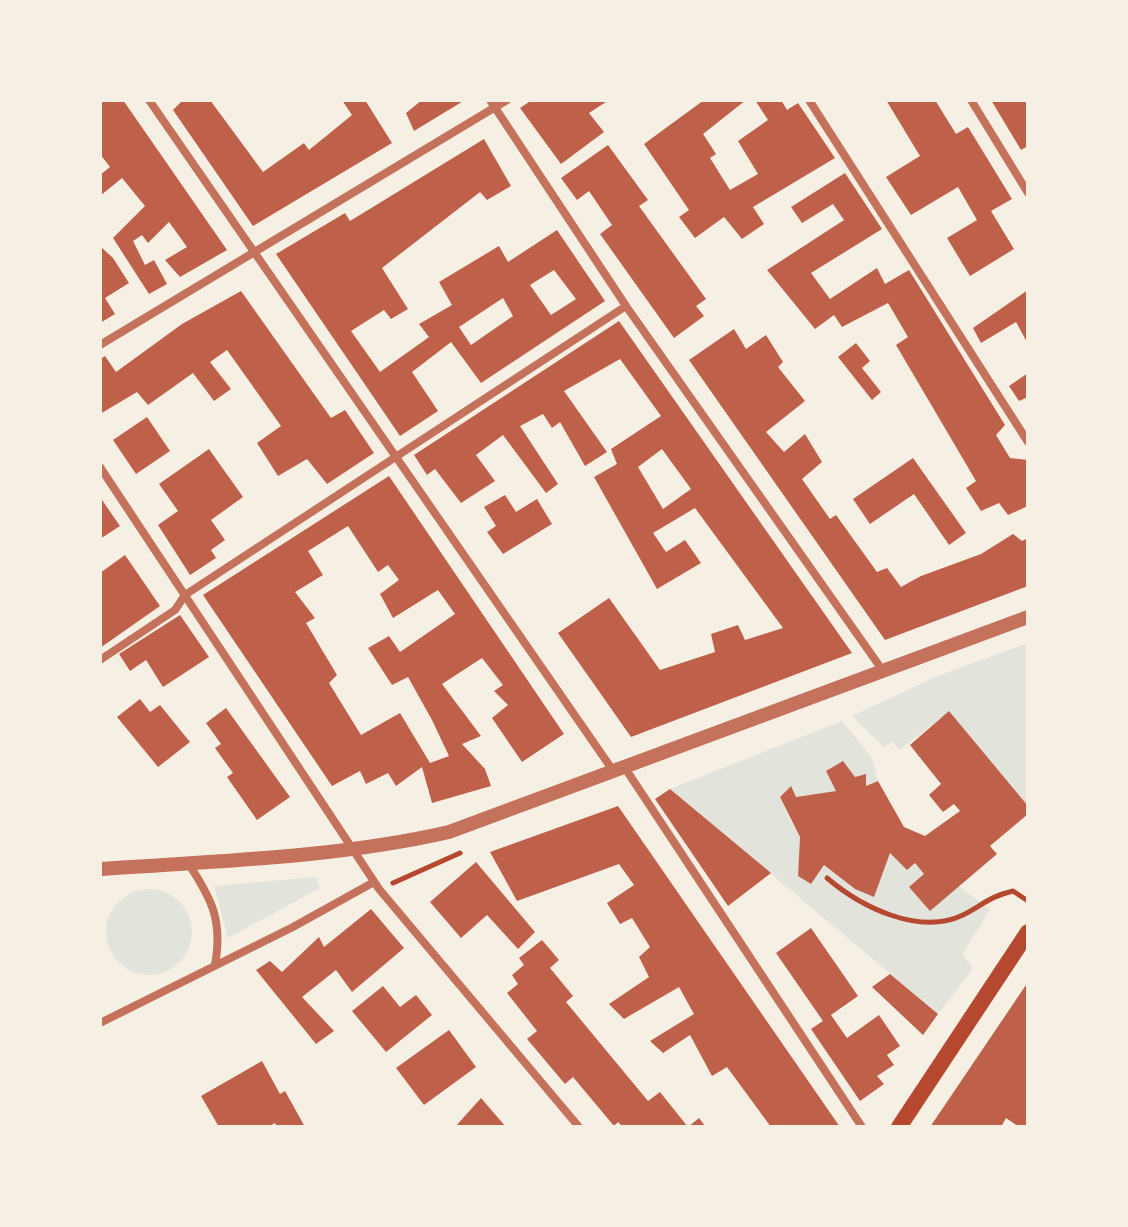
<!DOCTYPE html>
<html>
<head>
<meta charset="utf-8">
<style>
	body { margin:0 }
	#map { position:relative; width:1128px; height:1227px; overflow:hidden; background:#f6efe4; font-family:"IBM Plex Sans",sans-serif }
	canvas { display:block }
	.frame { position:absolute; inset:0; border:102px solid #f6efe4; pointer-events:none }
</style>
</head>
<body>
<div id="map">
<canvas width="1128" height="1227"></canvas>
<div class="frame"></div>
</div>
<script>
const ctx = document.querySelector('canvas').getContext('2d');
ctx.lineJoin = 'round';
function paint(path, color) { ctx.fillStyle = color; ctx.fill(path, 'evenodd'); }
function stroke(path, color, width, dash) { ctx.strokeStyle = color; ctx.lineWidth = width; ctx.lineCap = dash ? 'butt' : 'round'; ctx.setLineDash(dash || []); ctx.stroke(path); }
const green = new Path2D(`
	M1028,643V806L949,712L899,750L892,742L884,747L852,716L935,677Z
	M842,721L872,758L878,781L866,786V774L855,777L843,761L826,771L836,791L796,797L791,786L780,797L788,816L800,837L798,876L811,884L824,865L855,889L890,853L915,863L924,874L959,886L990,910L962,954L973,968L938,1014L670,789Z
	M316,877L320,888L228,938L214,886Z
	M106 932a43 43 0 1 1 86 0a43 43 0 1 1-86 0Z`);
const building = new Path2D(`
	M100,100H123L227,250L180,277L165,260L187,247L169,222L148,243L142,235L133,241L145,265L154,260L167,284L149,294L113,238L145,206L122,178L100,196V175L110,167L100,154Z
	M183,100H210L263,172L304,143L309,150L352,115L342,100H365L392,143L253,226L173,110Z
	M422,100H465L414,131L406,113Z
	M532,100H609L589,113L604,132L561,164L520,108Z
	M704,100H746L703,134L716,154L710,158L730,190L758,174L738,141L768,120L755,100H781L787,110L798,103L835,158L753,207L764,224L742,239L724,217L695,238L679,217L689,210L644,144Z
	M886,100H935L956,134L968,127L1012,199L991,211L1014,249L970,276L947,238L977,220L958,187L911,215L886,177L920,156Z
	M991,100H1028V146L1021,150Z
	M484,139L511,186L487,200L480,192L382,268L408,309L391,319L384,310L351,331L380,372L429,337L419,324L452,305L439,282L499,246L508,262L557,230L605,301L481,383L451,342L412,372L438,411L400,436L276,254L345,213L350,221ZM554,270L576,299L551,315L530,285ZM503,298L513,316L471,345L459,327Z
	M608,145L648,200L639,206L706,299L696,306L704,316L674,338L600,234L612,225L589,191L577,200L561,178Z
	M845,173L882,229L811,273L830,299L877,268L885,284L909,270L1005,425L996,435L1010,458L1028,460V506L1008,515L999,503L981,511L966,488L976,481L896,345L908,337L888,303L842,327L834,315L815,329L767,270L844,220L833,204L802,223L791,207Z
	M100,246L113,258L129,283L105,298L115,314L100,323Z
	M1028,290V344L1016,322L981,343L973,328Z
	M241,291L331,418L345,410L374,453L327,484L307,459L278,476L257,443L281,426L227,350L210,362L231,389L214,401L193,373L148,405L137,392L100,414V359L105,356L116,372L182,324Z
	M619,321L852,653L631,737L558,633L609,598L660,670L715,652L711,634L738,625L745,640L783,628L695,508L653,533L666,552L685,540L701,563L657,589L594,477L617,464L611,449L661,416L620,359L564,391L607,452L585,466L560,422L552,428L543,414L520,426L558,484L546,493L503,435L476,455L495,481L461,503L435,469L427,475L414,455ZM662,449L691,489L663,509L638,467Z
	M734,329L746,349L766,335L783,362L778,367L805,401L766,432L784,452L805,434L822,462L802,479L830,519L836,515L877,572L887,568L901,587L921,576L981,554L1013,534L1022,541L1028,538V586L885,640L689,360Z
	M856,343L870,361L862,368L881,392L872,400L838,357Z
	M1028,373V397L1019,401L1009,386Z
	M147,417L170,451L136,474L113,440Z
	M209,449L243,497L211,520L225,540L211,550L216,558L190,575L158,525L178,511L159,484Z
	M913,458L966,533L949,545L914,494L870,524L853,499Z
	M389,476L564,734L522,762L492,718L508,705L494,691L503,685L482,658L442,684L481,736L462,744L485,769L491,786L432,803L422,767L396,786L388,773L366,784L360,771L332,786L203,595ZM348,526L378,572L388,565L399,580L380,594L393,618L438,590L455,614L400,652L389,636L368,648L392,685L408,677L432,720L449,756L430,763L400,713L361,735L329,683L337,675L306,623L315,618L295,592L323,575L308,551Z
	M505,495L516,512L537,499L552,524L503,554L487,532L496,526L484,507Z
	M100,497L120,526L100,539Z
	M125,555L160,606L100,648V573Z
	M180,615L209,657L163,687L146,660L130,671L119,654Z
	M140,699L150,712L160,705L190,742L158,767L117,717Z
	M226,708L290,797L257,820L227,777L233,773L215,748L221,744L206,723Z
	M949,711L1028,806V814L990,846L997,854L930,911L909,887L924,874L915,863L907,870L890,853L874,897L855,889L824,865L811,884L798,876L800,837L780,797L791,786L796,797L836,791L826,771L843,761L855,777L866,774V786L878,781L904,827L925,836L960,811L954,804L943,812L929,795L941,784L910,745Z
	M670,789L771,873L728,906L655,799Z
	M618,806L840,1127H771L727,1067L712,1076L690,1035L663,1053L650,1041L694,1014L679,987L624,1019L609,1004L649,977L639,957L650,947L632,918L620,924L607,903L634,885L619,864L517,901L490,852Z
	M476,862L535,932L518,949L487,915L461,938L430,902Z
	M371,909L404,948L352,992L336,970L302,997L334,1031L316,1044L256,970L270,961L282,972L319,937L324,947Z
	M811,928L858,996L831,1015L847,1038L879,1015L900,1046L887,1055L894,1065L877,1076L884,1084L860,1101L811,1029L823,1021L776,953Z
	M542,940L559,960L550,968L573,996L566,1002L648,1101L660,1092L688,1127L699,1118L706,1127H623L618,1122L614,1126L573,1077L565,1084L527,1039L537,1031L507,993L518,984L512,975L524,965L519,958Z
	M890,974L938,1014L923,1035L872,987Z
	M1028,982V1127H1019L1006,1118L1001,1127H930Z
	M383,986L400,1007L416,995L432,1015L386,1052L352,1011Z
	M449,1030L476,1067L424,1105L396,1068Z
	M262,1061L280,1094L285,1091L305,1127H277L275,1123L268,1127H219L201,1096Z
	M481,1098L506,1127H455Z`);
const path = new Path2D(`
	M827,878C861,907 919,936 963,915C983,905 988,897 1013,891L1028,901
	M393,883L460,853`);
const minor = new Path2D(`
	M149,100L614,772
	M490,100L626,306L883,671
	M809,100L1028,442
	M971,100L1028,193
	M100,345L507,100
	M100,467L379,889L579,1127
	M100,660L175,610L185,595L626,306
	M625,768L862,1127
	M188,863C212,899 223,921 215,965
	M100,1023L293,927L374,882`);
const tertiary = new Path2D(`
	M100,869C216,861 335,858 449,832L1028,617`);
const secondary = new Path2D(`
	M899,1127L1028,932`);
paint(green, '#e2e4dc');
paint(building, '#bf614a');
stroke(path, '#b5482f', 5);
stroke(minor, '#c5725c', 8);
stroke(tertiary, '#c5725c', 14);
stroke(secondary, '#b5482f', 16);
</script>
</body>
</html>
